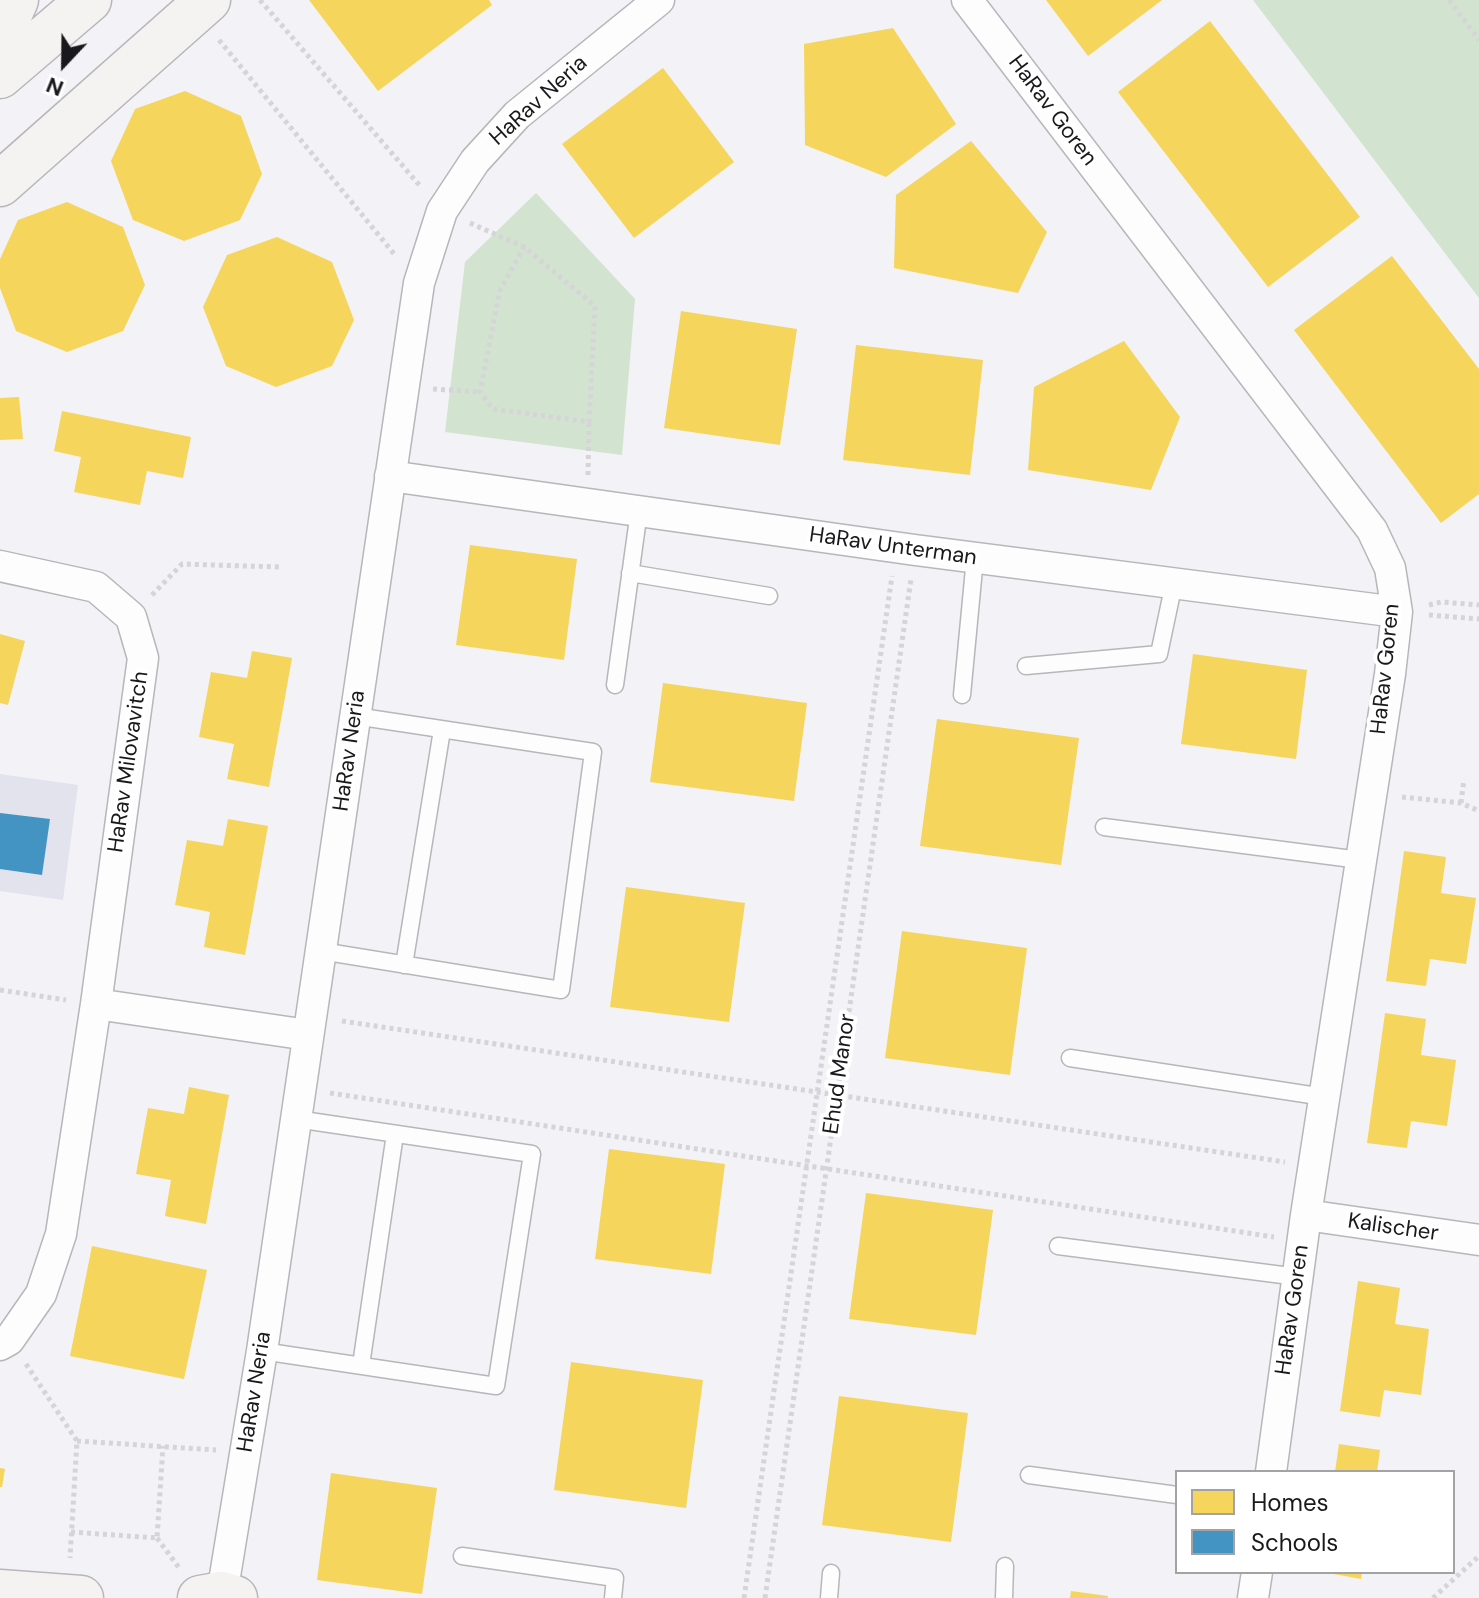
<!DOCTYPE html>
<html>
<head>
<meta charset="utf-8">
<style>
	body { margin:0 }
	#map { position:relative; width:1479px; height:1598px; overflow:hidden; background:#f2f2f7; font-family:"DM Sans",sans-serif }
	canvas { display:block }
	.legend { position:absolute; left:1175px; top:1470px; width:280px; height:104px; box-sizing:border-box; background:#fff; border:2px solid #a3a3a4; margin:0; padding:10px 14px; list-style:none; font-size:24px; color:#19191c }
	.legend li { display:flex; align-items:center; gap:16px; height:40px }
	.legend b { width:40px; border:2px solid #a3a3a4 }
	.north { position:absolute; left:24px; top:24px; width:80px; height:80px; -webkit-text-stroke:6px #fff; paint-order:stroke; rotate:202deg; font-size:22px; font-weight:700; line-height:32px; text-align:center; color:#19191c }
	.north::after { content:''; display:block; margin:auto; width:28px; height:36px; background:#19191c; clip-path:polygon(50% 0,100% 100%,50% 72%,0 100%) }
</style>
</head>
<body>
<div id="map">
<canvas width="1479" height="1598"></canvas>
<ul class="legend">
<li><b style="height:22px;background:#f6d55c"></b>Homes</li>
<li><b style="height:22px;background:#4393c3"></b>Schools</li>
</ul>
<div class="north">N</div>
</div>
<script>
const ctx = document.querySelector('canvas').getContext('2d');
ctx.lineJoin = 'round';
function paint(path, color) { ctx.fillStyle = color; ctx.fill(path, 'evenodd'); }
function stroke(path, color, width, dash) { ctx.strokeStyle = color; ctx.lineWidth = width; ctx.lineCap = dash ? 'butt' : 'round'; ctx.setLineDash(dash || []); ctx.stroke(path); }
function label(font, color, halo, rows, align = 'center') {
  ctx.font = font + ' "DM Sans",sans-serif'; ctx.lineWidth = 8; ctx.setLineDash([]); ctx.textBaseline = 'middle'; ctx.strokeStyle = halo; ctx.fillStyle = color; for (const [text, x, y, turn = 0] of rows) {
    ctx.save(); ctx.translate(x, y); ctx.rotate((+turn || 0) * Math.PI / 180); ctx.textAlign = isNaN(turn) ? turn : align; if (halo) ctx.strokeText(text, 0, 0); ctx.fillText(text, 0, 0); ctx.restore();
  }
}
const built = new Path2D(`
	M0,774L78,785L63,900L0,891Z`);
const green = new Path2D(`
	M1253,0H1479V298Z
	M536,193L635,299L622,455L445,432L465,262Z`);
const homes = new Path2D(`
	M309,0H489L492,5L378,91Z
	M1046,0H1162L1088,56Z
	M1210,21L1360,217L1268,287L1118,92Z
	M893,28L956,124L886,177L805,145L804,44Z
	M663,68L734,162L634,238L562,144Z
	M185,91L241,116L262,174L240,220L184,241L133,220L111,161L135,109Z
	M971,141L1047,232L1018,293L894,268L896,195Z
	M67,202L123,227L145,285L123,331L67,352L16,331L0,288V259L18,220Z
	M277,237L332,262L354,320L332,366L276,387L226,366L203,307L227,255Z
	M1392,256L1479,369V494L1441,523L1294,330Z
	M681,311L797,329L780,445L664,428Z
	M1124,341L1180,417L1151,490L1028,470L1034,387Z
	M856,345L983,360L970,475L843,460Z
	M19,397L23,439L0,440V398Z
	M62,411L191,437L183,478L147,471L140,505L74,492L81,457L54,451Z
	M470,545L577,559L564,660L456,645Z
	M0,634L25,641L8,705L0,703Z
	M252,651L292,658L269,787L227,779L234,744L199,737L211,672L247,678Z
	M1193,654L1307,670L1296,759L1181,744Z
	M663,683L807,703L794,801L650,782Z
	M937,719L1079,738L1061,865L920,846Z
	M228,819L268,826L245,955L204,947L210,912L175,905L187,840L223,846Z
	M1404,851L1446,857L1441,893L1476,898L1466,964L1430,959L1426,986L1386,981Z
	M626,887L745,903L729,1022L610,1007Z
	M902,931L1027,948L1010,1075L885,1058Z
	M1385,1013L1426,1019L1421,1055L1456,1060L1447,1126L1411,1121L1407,1148L1367,1143Z
	M189,1087L229,1095L206,1224L165,1216L171,1180L136,1174L148,1108L184,1114Z
	M609,1149L725,1164L711,1274L595,1259Z
	M866,1193L993,1210L976,1335L849,1319Z
	M92,1246L207,1270L184,1379L70,1356Z
	M1358,1281L1400,1288L1395,1324L1429,1329L1421,1395L1384,1390L1380,1417L1340,1411Z
	M571,1362L703,1380L686,1508L554,1490Z
	M839,1396L968,1413L951,1542L822,1525Z
	M1339,1444L1380,1450L1377,1472H1335Z
	M0,1468L5,1469L2,1487H0Z
	M331,1473L437,1488L422,1594L317,1580Z
	M1323,1572H1362L1361,1579Z
	M1071,1591L1108,1596V1598H1070Z`);
const schools = new Path2D(`
	M0,813L50,819L42,875L0,869Z`);
const path = new Path2D(`
	M260,0L421,187
	M1449,0L1479,40
	M219,40L395,255
	M470,223L524,247L595,306L589,422L493,409L480,392L500,290L524,247
	M433,389L480,392
	M588,475L589,422
	M152,595L182,564L279,567
	M1429,605L1441,602L1479,605
	M1429,615L1479,619
	M1402,797L1461,803L1479,811
	M1461,803L1464,779
	M0,990L66,1000
	M342,1021L1285,1162
	M330,1093L1274,1237
	M26,1364L77,1441L70,1558
	M77,1441L216,1450
	M71,1532L157,1538L163,1446
	M157,1538L180,1569
	M744,1598L892,576
	M765,1598L911,579
	M1433,1598L1479,1556`);
const lane = new Path2D(`
	M630,573L769,596
	M1026,666L1159,654L1174,583
	M615,685L639,511
	M962,695L975,558
	M1104,827L1360,860
	M321,951L561,990L593,752L355,716
	M404,965L442,730
	M1070,1058L1324,1097
	M1058,1246L1298,1277
	M262,1351L496,1386L532,1154L296,1119
	M361,1365L395,1134
	M1029,1475L1177,1495
	M462,1556L615,1578L613,1598
	M829,1598L831,1573
	M1004,1598L1005,1566`);
const street = new Path2D(`
	M967,0L1372,530L1390,568L1397,612L1390,674L1306,1215L1271,1472
	M390,476L915,550L1397,612
	M0,566L96,587L131,617L143,658L96,1004L61,1234L41,1294L9,1340L0,1345
	M96,1004L308,1035
	M1306,1215L1479,1240
	M222,1594L262,1351L419,283L442,211L475,161L517,115L659,0
	M1253,1598L1257,1572`);
const secondary = new Path2D(`
	M0,36L16,0
	M0,76L89,0
	M0,184L208,0
	M0,1592L81,1598
	M200,1598L222,1594L235,1598`);
const streetNames = [
	["HaRav Neria",539,101,-42],
	["HaRav Goren",1052,111,53],
	["HaRav Unterman",893,547,8],
	["HaRav Goren",1386,669,-84],
	["HaRav Neria",350,751,-82],
	["HaRav Milovavitch",129,762,-82],
	["Ehud Manor",840,1074,-82],
	["Kalischer",1393,1228,8],
	["HaRav Goren",1293,1310,-82],
	["HaRav Neria",255,1392,-81]
];
paint(built, '#e2e3ec');
paint(green, '#d2e3d0');
paint(homes, '#f6d55c');
paint(schools, '#4393c3');
stroke(lane, '#b7b7ba', 19);
stroke(street, '#b7b7ba', 33);
stroke(secondary, '#b7b7ba', 47);
stroke(path, '#d5d5d7', 5, [4, 4]);
stroke(lane, '#fdfdfe', 16);
stroke(street, '#fdfdfe', 30);
stroke(secondary, '#f4f3f1', 44);
label('22px', '#19191c', '#fff', streetNames);
</script>
</body>
</html>
